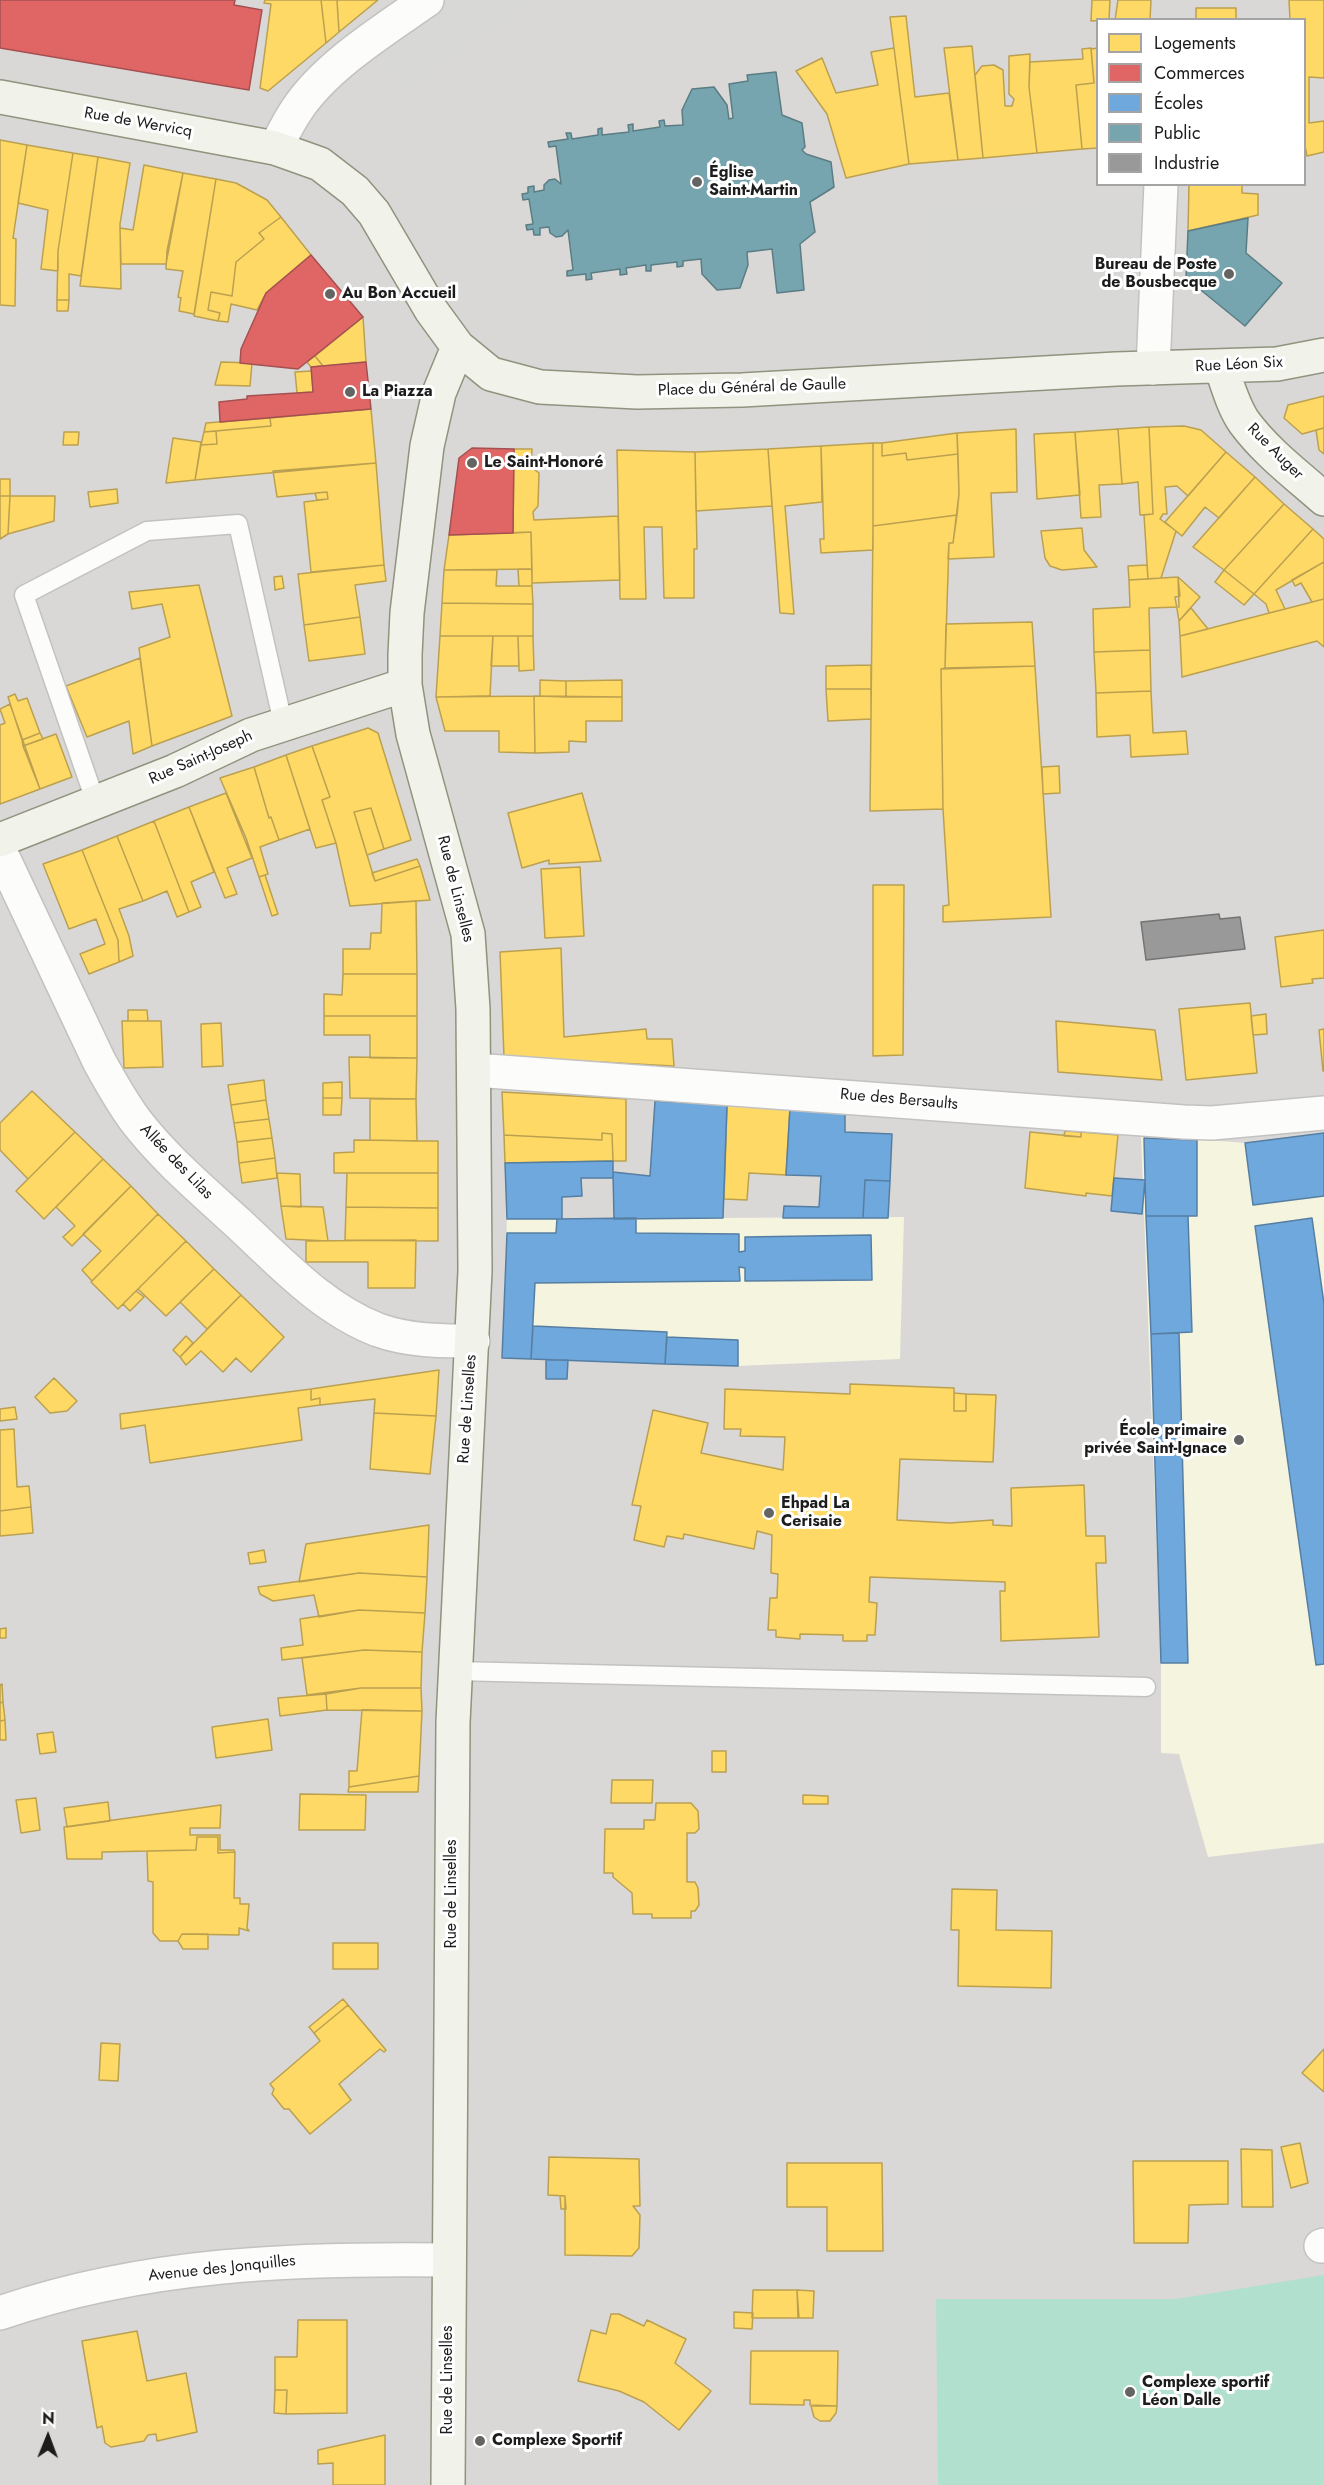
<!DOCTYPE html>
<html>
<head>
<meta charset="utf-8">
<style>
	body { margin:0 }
	#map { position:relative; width:1324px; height:2485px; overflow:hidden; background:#eae9e5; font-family:Jost,sans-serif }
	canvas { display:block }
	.legend { position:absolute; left:1096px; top:18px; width:210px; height:168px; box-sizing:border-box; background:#fff; border:2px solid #a4a4a4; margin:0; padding:8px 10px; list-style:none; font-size:18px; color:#1c1c1c }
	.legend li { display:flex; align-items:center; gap:12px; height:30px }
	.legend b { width:30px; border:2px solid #a4a4a4 }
	.north { position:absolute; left:18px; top:2407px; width:60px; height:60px; -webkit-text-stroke:4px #fff; paint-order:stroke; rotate:1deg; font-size:16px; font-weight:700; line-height:24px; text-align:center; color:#1c1c1c }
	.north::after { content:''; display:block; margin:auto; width:21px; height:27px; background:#1c1c1c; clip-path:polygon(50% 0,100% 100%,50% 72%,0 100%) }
</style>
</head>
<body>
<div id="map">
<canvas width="1324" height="2485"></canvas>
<ul class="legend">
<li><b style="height:16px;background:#ffd966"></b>Logements</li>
<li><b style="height:16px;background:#e06666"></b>Commerces</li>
<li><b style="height:16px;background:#6fa8dc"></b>Écoles</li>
<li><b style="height:16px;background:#76a5af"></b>Public</li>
<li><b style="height:16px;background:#999"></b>Industrie</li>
</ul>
<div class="north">N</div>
</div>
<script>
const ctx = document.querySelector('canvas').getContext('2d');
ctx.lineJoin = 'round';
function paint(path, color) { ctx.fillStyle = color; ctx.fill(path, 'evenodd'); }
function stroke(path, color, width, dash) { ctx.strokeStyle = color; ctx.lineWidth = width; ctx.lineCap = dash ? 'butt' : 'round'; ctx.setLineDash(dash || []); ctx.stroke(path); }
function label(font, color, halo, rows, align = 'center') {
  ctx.font = font + ' Jost,sans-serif'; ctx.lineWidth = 6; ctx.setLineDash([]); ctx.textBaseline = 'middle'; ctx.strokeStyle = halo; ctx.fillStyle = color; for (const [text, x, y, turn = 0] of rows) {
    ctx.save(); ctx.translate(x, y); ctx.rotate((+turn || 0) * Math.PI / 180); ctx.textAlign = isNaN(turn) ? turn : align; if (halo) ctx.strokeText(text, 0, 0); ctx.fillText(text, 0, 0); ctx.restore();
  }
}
const residential = new Path2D(`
	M0,0H1324V2485H0ZM1098,20H1304V184H1098Z`);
const education = new Path2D(`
	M1324,1133V1843L1208,1857L1179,1754L1161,1753V1663L1141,1135L1245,1143Z
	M904,1217L900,1359L738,1366L502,1358L507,1219Z`);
const religious = new Path2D(`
	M448,0H537L395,96L385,45Z
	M1140,199L1138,347L931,358L926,209Z`);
const pitch = new Path2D(`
	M1324,2275V2485H938L936,2299H1176Z`);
const homes = new Path2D(`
	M265,0H321L326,43L268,91L260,88L271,4L264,3Z
	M321,0H337L339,32L326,43Z
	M337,0H378L339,32Z
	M1092,0H1110L1109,20L1091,21Z
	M1118,0H1151L1150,20H1115Z
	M1289,0H1324V78L1309,77V123L1324,121V152L1307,156L1304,140V20H1290Z
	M1196,8H1236V20H1196Z
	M906,16L915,97L949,93L958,160L909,164L890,17Z
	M972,46L983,158L958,160L944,48Z
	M894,48L909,164L846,178L827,114L796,71L822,58L836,93L878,85L871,52Z
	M1091,48L1094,83L1076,85L1082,149L1037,153L1029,87L1030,62L1083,59L1082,49Z
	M1098,48V148L1082,149L1076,85L1094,83L1091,49Z
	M1030,54L1029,87L1037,153L983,158L975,75L982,66L994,65L1003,70L1005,106H1012L1014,99L1009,94V56Z
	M0,140L27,145L13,238L16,239L15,306L0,305Z
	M27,145L73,153L58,251V271L41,269L48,210L18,203Z
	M73,153L98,157L81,276L69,274V300H57L58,251Z
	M98,157L130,163L120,224L121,289L80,286Z
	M144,165L183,173L166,264H121L120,228L133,230Z
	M183,173L216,179L194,314L179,311L181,298L178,297L183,271L166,269L167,251Z
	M216,179L236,183L267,200L281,217L259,233L264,239L236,262L232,296L211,292L208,310L220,313L218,321L194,316Z
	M1189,184H1242V193L1258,194V215L1188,231Z
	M281,217L311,255L266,293L257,310L231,304L228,322L218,321L220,313L208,310L211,292L232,296L236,262L264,239L259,233Z
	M57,300H69L68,311H57Z
	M363,317L366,362L323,366L315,356Z
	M315,356L323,366L311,367L307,362Z
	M221,362L252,363L250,386L215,385Z
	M312,371L313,392L297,393L295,372Z
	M1324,396V428L1302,434L1284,418L1288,405Z
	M371,409L376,463L195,480L201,445L217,444L216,431L271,426L270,418Z
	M270,418L271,426L204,432L206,423Z
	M1184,426L1201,430L1226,452L1188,496L1177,486L1165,487L1167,514H1163L1160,519L1176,531L1161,578L1148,579L1144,515L1153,514L1149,427Z
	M1149,427L1153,514L1140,515L1138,482L1122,484L1118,429Z
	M1324,428V454L1319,450L1316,430Z
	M1016,429L1017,492L991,493L994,557L948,559L949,543H953L959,494L957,433Z
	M1118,429L1122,484L1099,485L1101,517L1081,518L1075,432Z
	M216,431L217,444L201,445L204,432Z
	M64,432H79L78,445H63Z
	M1075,432L1080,495L1037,499L1034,434Z
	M957,433L958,454L907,460L906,453L882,456V443Z
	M173,438L201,442L195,480L166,483Z
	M873,443V550L821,553L820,539H824L821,446Z
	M873,443H882V456L906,453L907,460L958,454L959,494L957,515L873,526Z
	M821,446L822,502L785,506L794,614L780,613L768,449Z
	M514,449H532L531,467L539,473L538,506L533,512L534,520L618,516L620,580L532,583L531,532L513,533Z
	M768,449L772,506L696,511L695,452Z
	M617,450L695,452L697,549H694V598H664L662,527H644L646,599H620Z
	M1226,452L1255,477L1219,518L1205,507L1182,536L1165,522Z
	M376,463L384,565L311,572L304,502L328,499L327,492L277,497L273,471Z
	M1255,477L1284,504L1224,570L1193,547Z
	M0,479H10V496H0Z
	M117,489L118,503L90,507L88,492Z
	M327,492L328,499L317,500L315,493Z
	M0,496H10L8,534L0,539Z
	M10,496H55L54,521L8,534Z
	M1284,504L1313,529L1254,594L1224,570Z
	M957,515L953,543H949L945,668L941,669L943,809L870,811L873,526Z
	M1082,528L1084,550L1097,567L1062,570L1050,566L1045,558L1041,531Z
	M1313,529L1324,539V562L1276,590L1285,609L1269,613L1266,604L1254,594Z
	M531,532L532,569L444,570L449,535Z
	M1324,562V599L1312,602L1301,583L1295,586L1292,580Z
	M384,565L386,581L355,585L360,617L304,625L298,574Z
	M1147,565L1148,579L1129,580L1128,566Z
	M518,569H532V586H519Z
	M444,570H497L496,586H532L533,604L442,603Z
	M1224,570L1254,594L1244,605L1215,582Z
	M282,576L284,588L275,590L274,577Z
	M1178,577L1200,597L1179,621L1175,597L1180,596Z
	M1178,577L1179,607L1149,608L1150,650L1094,652L1093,609L1130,607L1129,580Z
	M199,585L232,716L152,746L139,648L170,637L162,604L132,609L129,592Z
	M1324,599V647L1317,641L1182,677L1180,636Z
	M442,603L533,604V636H440Z
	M1191,608L1208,629L1180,636L1179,621Z
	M360,617L365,654L309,661L304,625Z
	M1032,622L1035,666L945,668L946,624Z
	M440,636H493L490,696L436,697Z
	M493,636H518L519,666H491Z
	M518,636H533L534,670L519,671Z
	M1150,650L1151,691L1096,693L1094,652Z
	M140,658L152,746L133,754L129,721L87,737L66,686Z
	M871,665V689H826V666Z
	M1035,666L1051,917L943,922V906L949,905L943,809L941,669Z
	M540,680L566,681V697L540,696Z
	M622,680V697H566V681Z
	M826,689H871V719L828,721Z
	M1151,691L1153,733L1186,731L1188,754L1131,757L1130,735L1097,737L1096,693Z
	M15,694L18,701L27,698L40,733L22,740L8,697Z
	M534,696L622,697V721H586V742L569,741V752L535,753Z
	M534,696L535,753L499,752V731H445L436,697Z
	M10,704L40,789L0,804V725L5,723L0,709Z
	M368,728L378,733L411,840L384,849L371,808L354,812L375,881L420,866L430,900L350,906L336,843L322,800L330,797L312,746Z
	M40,733L43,739L23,746L22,740Z
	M56,734L72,777L40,789L23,746Z
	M312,746L330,797L322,800L336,843L316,848L286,755Z
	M286,755L310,829L279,840L271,817L269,818L254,767Z
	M1059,766L1060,793L1043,794L1042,767Z
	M254,767L269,818L271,817L279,840L260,847L268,874L259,877L246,838L220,778Z
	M226,793L252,858L227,868L237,894L225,898L189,807Z
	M582,793L601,861L549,864V860L522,868L508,813Z
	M189,807L214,872L191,882L201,907L189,912L154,821Z
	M371,808L384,849L367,855L354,812Z
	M154,821L189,912L177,917L167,891L143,901L117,836Z
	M117,836L143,901L119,909L129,936L133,956L119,962L118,940L82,850Z
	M82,850L118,940L119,962L89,974L80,954L105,944L96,919L69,929L43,864Z
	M417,859L420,866L375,881L372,873Z
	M580,867L584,936L545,938L541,869Z
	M265,875L278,914L272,916L259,877Z
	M873,885H904L903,1055L873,1056Z
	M416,901L417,974H343V949H370L371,933H381L382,903Z
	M1324,930V978L1312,979L1313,983L1281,987L1275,937Z
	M561,948L564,1037L646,1029L647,1039H672L674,1066L504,1057L500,952Z
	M343,974H417V1016H324V994L342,995Z
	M1250,1003L1257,1073L1186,1080L1179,1009Z
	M128,1010H147L148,1021H128Z
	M1266,1014L1267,1034L1253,1035L1251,1016Z
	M324,1016H417V1058H370V1035H324Z
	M122,1021H161L163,1067L124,1068Z
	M1056,1021L1155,1030L1162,1080L1058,1072Z
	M221,1023L223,1066L202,1067L201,1024Z
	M1324,1029V1071H1323L1319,1030Z
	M349,1057L417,1058L416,1099L350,1098Z
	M264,1080L266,1100L231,1105L228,1085Z
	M342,1082V1098H323V1083Z
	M32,1091L75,1132L28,1179L0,1150V1123Z
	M502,1092L626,1099V1161H613L612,1134L602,1133V1140L504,1135Z
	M323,1098H342L341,1115H323Z
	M370,1099H416L417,1141L370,1140Z
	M266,1100L269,1119L234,1123L231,1105Z
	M727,1105L790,1108L786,1175L749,1173L747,1200L724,1199Z
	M269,1119L272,1138L237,1142L234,1123Z
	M1065,1131L1081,1132V1137L1064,1136Z
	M75,1132L103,1159L44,1219L16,1191Z
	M1030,1132L1081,1137V1132L1118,1135L1112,1196L1086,1193V1196L1025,1188Z
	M602,1133L612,1134L613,1161L505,1163L504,1135L602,1140Z
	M272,1138L275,1158L239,1163L237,1142Z
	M354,1140L438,1141V1173H334V1153L354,1152Z
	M275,1158L277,1178L242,1183L239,1163Z
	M103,1159L131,1186L72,1246L63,1237L75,1226L56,1207Z
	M277,1173L300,1174L301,1207L281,1206Z
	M347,1173H438V1208L346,1207Z
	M131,1186L158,1214L92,1281L82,1270L101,1251L83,1234Z
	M281,1206L323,1207L328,1241L286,1239Z
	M346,1207L438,1208V1241L345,1240Z
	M158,1214L186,1241L118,1309L91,1282Z
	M416,1240L415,1288H368V1262H306V1241Z
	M186,1241L214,1269L166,1316L138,1289Z
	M214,1269L241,1295L207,1329L180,1302Z
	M136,1291L144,1297L130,1311L123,1304Z
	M241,1295L284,1337L251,1372L236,1358L223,1372L201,1351L186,1365L180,1357Z
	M186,1336L193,1343L180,1357L173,1350Z
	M439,1370L436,1416L374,1413L375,1399L320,1405V1398L311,1400V1389Z
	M54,1378L77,1401L67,1411L50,1413L35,1397Z
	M850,1384L954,1388V1411H966V1394L996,1395L993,1462L900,1459L897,1520L950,1523L993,1520V1525L1012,1526L1011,1488L1084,1485L1086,1536H1105L1106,1563H1096L1099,1637L1001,1641L1000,1591H1005V1582L870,1577L869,1602L877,1603L875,1635H867V1641H843V1635L800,1634V1639L776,1637V1630H768L770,1598H777L778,1574L771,1573L772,1535L757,1531L754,1549L684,1534L683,1539L667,1536L664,1547L634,1540L641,1506L632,1505L653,1410L708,1423L701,1453L783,1470L785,1437L740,1436L741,1429H724L725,1389L850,1394Z
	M311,1389V1400L320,1398V1405L298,1408L302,1440L150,1463L145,1425L121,1429L120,1414Z
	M954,1393L966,1394V1411H954Z
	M15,1407L17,1419L0,1421V1409Z
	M374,1413L436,1416L430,1474L370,1469Z
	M14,1429L17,1487L29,1486L31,1507L0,1511V1430Z
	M31,1507L33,1533L0,1536V1511Z
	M429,1525L427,1577L359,1573L299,1582L306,1544Z
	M264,1550L266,1562L250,1564L248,1553Z
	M359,1573L427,1577L425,1613L359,1610L319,1617L314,1595L273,1601L260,1594L258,1587Z
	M359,1610L425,1613L422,1652L364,1650L282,1660L281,1648L303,1645L300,1619Z
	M6,1628V1638H0V1629Z
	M364,1650L422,1652L421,1688H361L307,1695L302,1658Z
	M2,1684L3,1702L0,1703V1685Z
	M361,1688H421L422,1711L327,1710L326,1694Z
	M326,1694L327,1710L280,1716L278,1698Z
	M3,1702L5,1720L0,1721V1703Z
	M362,1710L422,1711L419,1776L349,1787V1771H357Z
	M268,1719L272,1750L216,1758L212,1727Z
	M5,1720L6,1740H0V1721Z
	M53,1732L56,1752L40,1754L37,1734Z
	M712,1751H726V1772H712Z
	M419,1776L418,1792H348L349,1787Z
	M612,1780H653L652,1803H611Z
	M300,1794L366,1795L365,1830H299Z
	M803,1795L828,1796V1804H803Z
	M36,1798L40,1830L21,1833L16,1800Z
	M108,1802L110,1821L67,1827L64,1808Z
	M656,1803H691L698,1811L699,1829L695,1833H687V1882H695L698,1888L699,1905L695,1911H691V1918H652V1914H633L632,1893L613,1877V1873H604L605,1829H644V1820H655Z
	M221,1805L220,1828H190V1835H220V1850H234L235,1852L218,1853V1837H197L196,1850L102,1852V1859H67L64,1827Z
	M197,1837H218V1853L235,1852L234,1898H240V1904H249L247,1928L249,1931L239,1928V1935L182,1934L178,1941H160L153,1933V1882L148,1881L147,1851L196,1850Z
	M952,1889L997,1890L996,1930L1052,1931L1051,1988L958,1986L959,1930H951Z
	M182,1934H208V1949H183L178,1941Z
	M333,1943H378V1969H333Z
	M343,1999L348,2005L314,2033L309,2027Z
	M348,2005L386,2050L384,2052L380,2049L339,2084L351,2100L310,2134L289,2109H284L272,2094L274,2089L270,2084L320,2041L314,2033Z
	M101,2043L120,2044L118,2081L99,2080Z
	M1324,2049V2092L1302,2073Z
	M1300,2143L1308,2183L1291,2188L1281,2147Z
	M1241,2149L1272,2150L1273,2207H1242Z
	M549,2157L639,2159L640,2206H633L640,2215L639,2248L632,2256L565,2255V2196L548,2195Z
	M1133,2161H1228V2204L1189,2205L1188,2243H1134Z
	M787,2163H882L883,2251H827V2207H787Z
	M560,2196H565L566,2209H561Z
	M753,2290H797L799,2318H752Z
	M797,2290L814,2291L813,2318H798Z
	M734,2312L753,2313L752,2329L734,2328Z
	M611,2314H619L644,2326L647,2320L686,2339L675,2363L711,2391L679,2430L644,2402L619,2391L578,2381L591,2330L606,2334Z
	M298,2320H347V2413L286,2414L287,2390H275V2357H297Z
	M137,2331L147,2381L186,2373L197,2432L157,2441L156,2434L148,2435L144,2441L111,2447L105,2443L102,2426L97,2428L82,2341Z
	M751,2351H838L837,2406L810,2405V2400H804V2405L750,2404Z
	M275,2390H287L286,2414L274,2413Z
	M811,2406H837L836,2413L830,2421H820L814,2417Z
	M385,2435V2485H333V2463L318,2464V2450Z`);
const shops = new Path2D(`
	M0,0H235L234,5L262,10L249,90L0,48Z
	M311,255L363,317L298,369L240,363L241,349L266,293Z
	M366,362L371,409L220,422L219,402L247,399V396L313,392L311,367Z
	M472,448L514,449L513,533L449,535L459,458Z`);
const schools = new Path2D(`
	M655,1101L727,1105L723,1218L614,1219L613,1172L650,1176Z
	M790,1108L845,1110V1132L892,1134L890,1181L865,1180L863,1218H783L784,1206L819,1207L821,1176L786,1175Z
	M1324,1133V1196L1253,1205L1245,1143Z
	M1144,1138L1197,1140V1216H1146Z
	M613,1161V1178H581L582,1196L562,1197V1219H507L505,1163Z
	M1114,1178L1145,1180L1142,1214L1111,1211Z
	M865,1180L890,1181L888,1218H863Z
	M1146,1216H1188L1192,1332L1151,1334Z
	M636,1218V1233L739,1234V1252L745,1251V1237L871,1235L872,1280L745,1281V1268L739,1267L740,1281L535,1283L531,1359L502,1358L507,1233H556L557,1219Z
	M1312,1218L1324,1304V1664L1316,1665L1255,1226Z
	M533,1326L667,1332L665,1364L531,1359Z
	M1179,1333L1188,1663H1161L1151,1334Z
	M667,1337L738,1340V1366L665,1364Z
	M546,1360H568L567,1379H546Z`);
const public = new Path2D(`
	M776,72L782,115L802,123L805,147L802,150L806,154L831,162L834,187L810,202L815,232L800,244L804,290L777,293L772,249L747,252L748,265L740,288L717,290L702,274L701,259L683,261V266L677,267V262L651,265V271H646V265L626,268L627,274L620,275V269L591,273L592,279L586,280V274L567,276V271L573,270L568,230L562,236L556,237L550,233L549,227L540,228V235H534L533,229L527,230L526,225L533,224L529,199L523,200L522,194L528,193V187L534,186V192L544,190V185L549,180L555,179L561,184L556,146L549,147L548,142L568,139L566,133H571L572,139L598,135V129L602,128V135L629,132L628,125L633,124V131L660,127L659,121L664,120L665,126L683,125L682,110L692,89L714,87L727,105L729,119L733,118L729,84L748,81L747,75Z
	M1248,218L1246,253L1282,283L1245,326L1186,278L1188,231Z`);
const industry = new Path2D(`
	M1219,914L1220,919L1240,917L1245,949L1146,960L1141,922Z`);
const lane = new Path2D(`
	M96,803L24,595L147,531L238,524L283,723
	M454,1671L1146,1687`);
const street = new Path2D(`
	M275,148C282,136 288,123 296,111C324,67 384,30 427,0
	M1153,368L1161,184
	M0,851L99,1061C110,1081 121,1101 135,1120C164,1158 202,1190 238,1223C280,1262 323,1309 378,1330C409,1341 440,1341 473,1341
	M474,1070L1184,1122L1212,1123L1324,1113
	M1321,2246L1324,2245
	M0,2313C145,2263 297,2258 449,2260`);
const secondary = new Path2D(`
	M0,97L275,148L320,164L355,191L374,213L431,310L458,347L491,374L540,387L637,392L742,390L1116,369L1277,364L1324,355
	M1221,367C1228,386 1233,406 1244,422C1266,452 1297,475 1324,499
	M0,840L175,771L251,735L405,685
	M448,2485L453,1722L475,1271L473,1009L468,934L413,734L405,685V655L407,613L427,446L439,393L458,347`);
const markers = [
	[697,182,6,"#646462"],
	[1229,274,6,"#646462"],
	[330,294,6,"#646462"],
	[350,392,6,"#646462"],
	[472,463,6,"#646462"],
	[1239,1440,6,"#646462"],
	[769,1513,6,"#646462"],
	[1130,2392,6,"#646462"],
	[480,2441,6,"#646462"]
];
const streetNames = [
	["Rue de Wervicq",138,123,10],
	["Rue Léon Six",1239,365,-3],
	["Place du Général de Gaulle",752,388,-2],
	["Rue Auger",1275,452,45],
	["Rue Saint-Joseph",201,758,-24],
	["Rue de Linselles",455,889,76],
	["Rue des Bersaults",899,1100,5],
	["Allée des Lilas",176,1162,46],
	["Rue de Linselles",468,1409,-86],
	["Rue de Linselles",452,1894,-90],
	["Avenue des Jonquilles",222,2269,-6],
	["Rue de Linselles",448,2380,-90]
];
const poiNames = [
	["Église",709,173],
	["Saint-Martin",709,191],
	["Bureau de Poste",1217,265,"right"],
	["de Bousbecque",1217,283,"right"],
	["Au Bon Accueil",342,294],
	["La Piazza",362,392],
	["Le Saint-Honoré",484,463],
	["École primaire",1227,1431,"right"],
	["privée Saint-Ignace",1227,1449,"right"],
	["Ehpad La",781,1504],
	["Cerisaie",781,1522],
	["Complexe sportif",1142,2383],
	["Léon Dalle",1142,2401],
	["Complexe Sportif",492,2441]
];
paint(residential, '#d9d8d6');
paint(education, '#f4f4df');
paint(religious, '#d8d8d6');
paint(pitch, '#b1e0ce');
paint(homes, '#ffd966');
stroke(homes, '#bba050', 1.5);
paint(shops, '#e06666');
stroke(shops, '#a55050', 1.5);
paint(schools, '#6fa8dc');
stroke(schools, '#567ea2', 1.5);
paint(public, '#76a5af');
stroke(public, '#5b7c83', 1.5);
paint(industry, '#999');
stroke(industry, '#747474', 1.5);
stroke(lane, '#c3c2c1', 21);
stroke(street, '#c3c2c1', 36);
stroke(secondary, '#90937e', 36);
stroke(lane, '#fcfcfb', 18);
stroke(street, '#fcfcfb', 33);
stroke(secondary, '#f1f2e9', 33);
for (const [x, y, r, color] of markers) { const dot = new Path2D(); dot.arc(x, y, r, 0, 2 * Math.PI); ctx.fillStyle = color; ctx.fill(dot); stroke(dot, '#fff', 2); }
label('16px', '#1c1c1c', '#fff', streetNames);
label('bold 16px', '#1c1c1c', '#fff', poiNames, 'left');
</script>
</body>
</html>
